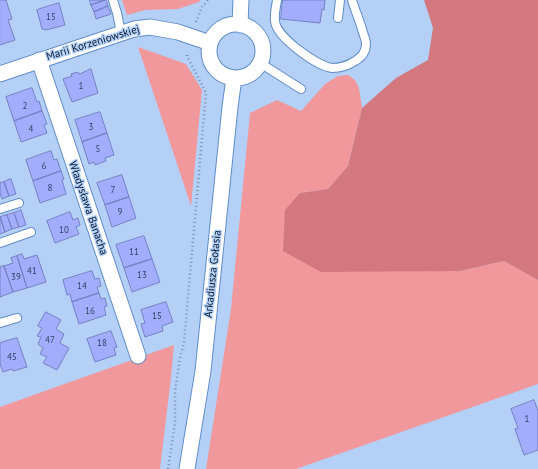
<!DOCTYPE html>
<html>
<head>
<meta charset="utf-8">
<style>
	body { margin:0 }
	canvas { display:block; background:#b4d0f6 }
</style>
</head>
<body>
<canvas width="538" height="469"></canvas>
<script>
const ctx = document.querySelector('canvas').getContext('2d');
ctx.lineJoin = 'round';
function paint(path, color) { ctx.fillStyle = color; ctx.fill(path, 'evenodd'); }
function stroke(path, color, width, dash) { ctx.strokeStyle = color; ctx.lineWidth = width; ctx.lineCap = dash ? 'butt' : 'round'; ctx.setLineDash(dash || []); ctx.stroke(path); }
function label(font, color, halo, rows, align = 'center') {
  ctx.font = font + ' "PT Sans",sans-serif'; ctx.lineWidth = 3; ctx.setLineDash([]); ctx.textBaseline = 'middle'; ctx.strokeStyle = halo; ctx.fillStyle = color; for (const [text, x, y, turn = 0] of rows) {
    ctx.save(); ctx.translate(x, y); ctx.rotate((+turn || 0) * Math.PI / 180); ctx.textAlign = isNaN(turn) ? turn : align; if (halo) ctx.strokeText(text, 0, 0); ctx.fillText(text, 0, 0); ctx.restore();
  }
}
const green = new Path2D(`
	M122,0H200L199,2L178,9L145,10L127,15Z
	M138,47L186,64L202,90L191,206Z
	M348,75L355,80L359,88L362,108L348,166L328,189L300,193L460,271L504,261L538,280V384L296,469H206L231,309L250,113L277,100L301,111L325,84L338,76Z
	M174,345L171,377L160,469H0V407Z`);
const forest = new Path2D(`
	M424,0H538V280L504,261L460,271L321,272L283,251L285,210L300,193L328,189L348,166L362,108L396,78L428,60L433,28Z`);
const building = new Path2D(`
	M0,0H6L12,19L8,20L15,40L0,45Z
	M90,0H105L91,5Z
	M106,0L108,6L94,12L91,5Z
	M283,0H325L324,10L322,9L320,23L281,19Z
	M59,3L65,25L46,30L42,29L37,10Z
	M108,6L111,14L96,19L94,12Z
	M91,69L98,93L72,102L63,79L72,76L71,74L78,72L79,74Z
	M32,88L37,102L39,101L42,111L14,121L6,97Z
	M42,111L47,124L44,125L47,133L21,142L14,121Z
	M100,112L107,133L82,142L75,120Z
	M107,133L114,155L105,158L106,161L95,165L94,162L89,164L82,142Z
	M51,151L54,160L57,159L61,171L33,181L26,160Z
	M61,171L64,179L62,180L66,194L40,203L33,181Z
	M122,175L129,197L105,205L97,183Z
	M11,179L16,194L9,196L4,182Z
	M4,182L9,196L2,199L0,193V183Z
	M129,197L136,218L112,227L105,205Z
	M21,210L26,225L19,227L14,213Z
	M70,212L73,220L78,218L80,225L76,227L79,234L55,243L47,221Z
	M14,213L19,227L12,229L7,215Z
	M7,215L12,229L5,232L0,217Z
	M0,217L5,232L0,234Z
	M144,236L152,259L124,268L116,245Z
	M22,254L24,259L37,255L46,282L27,288L17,256Z
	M17,256L27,288L13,292L4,266L13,263L11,258Z
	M152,259L160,282L132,292L124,268Z
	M4,266L13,292L0,297V267Z
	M92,271L95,279L99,278L101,286L97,287L99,293L72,302L70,294L67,295L63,280Z
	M99,293L101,299L105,298L107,306L104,307L106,315L79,324L72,302Z
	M166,302L173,322L162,326L163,331L145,337L141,324L145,323L141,310Z
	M46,312L61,320L56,329L64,334L60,343L69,348L57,370L43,363L47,357L40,354L43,348L38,344L41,337L37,336L42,328L38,326Z
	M111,331L117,347L114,348L116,355L95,362L87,339Z
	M17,338L27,367L13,371L12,369L3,372L0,364V343Z
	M534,400L538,411V450L524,455L515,429L518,428L511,409Z`);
const path = new Path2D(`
	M196,22L202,7L208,0
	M168,469L175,423V391L180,358L184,343L206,93L187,56V52`);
const lane = new Path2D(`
	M113,0L117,13L121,33
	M277,0C276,7 274,15 275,21C276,37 317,66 332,68C340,68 349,65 355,61C362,57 366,52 366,44C366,39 363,34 362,29C359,19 355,10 352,0
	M338,18L340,0
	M260,63L301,89
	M0,209L19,203
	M0,243L31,232
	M0,323L17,318`);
const street = new Path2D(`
	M209 51a27 27 0 1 1 54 0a27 27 0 1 1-54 0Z
	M240,25L241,0
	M39,60L138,356
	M0,74L134,29L150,27L178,32L210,43
	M187,469L203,371L230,107L234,78`);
const numberNames = [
	["15",51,17],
	["1",81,86],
	["2",25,106],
	["3",91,127],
	["4",31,129],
	["5",98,149],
	["6",44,166],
	["8",50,188],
	["7",113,190],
	["9",120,212],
	["10",64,230],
	["11",134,252],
	["41",32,271],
	["13",142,275],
	["39",16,277],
	["14",82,286],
	["16",90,311],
	["15",157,316],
	["47",50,340],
	["18",102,343],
	["45",12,357],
	["1",527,419]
];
const streetNames = [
	["Marii Korzeniowskiej",93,43,-17],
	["Władysława Banacha",88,208,71],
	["Arkadiusza Gołasia",213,274,-84]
];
paint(green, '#f1989d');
paint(forest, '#d3787e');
paint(building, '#a2aefd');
stroke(building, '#7680c3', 1);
stroke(lane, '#608cc7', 10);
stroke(street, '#608cc7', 17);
stroke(path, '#758dae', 2.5, [1, 3]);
stroke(lane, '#fff', 8);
stroke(street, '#fff', 15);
label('9px', '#2e3e62', null, numberNames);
label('11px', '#07182f', '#b4d0f6', streetNames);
</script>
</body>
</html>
